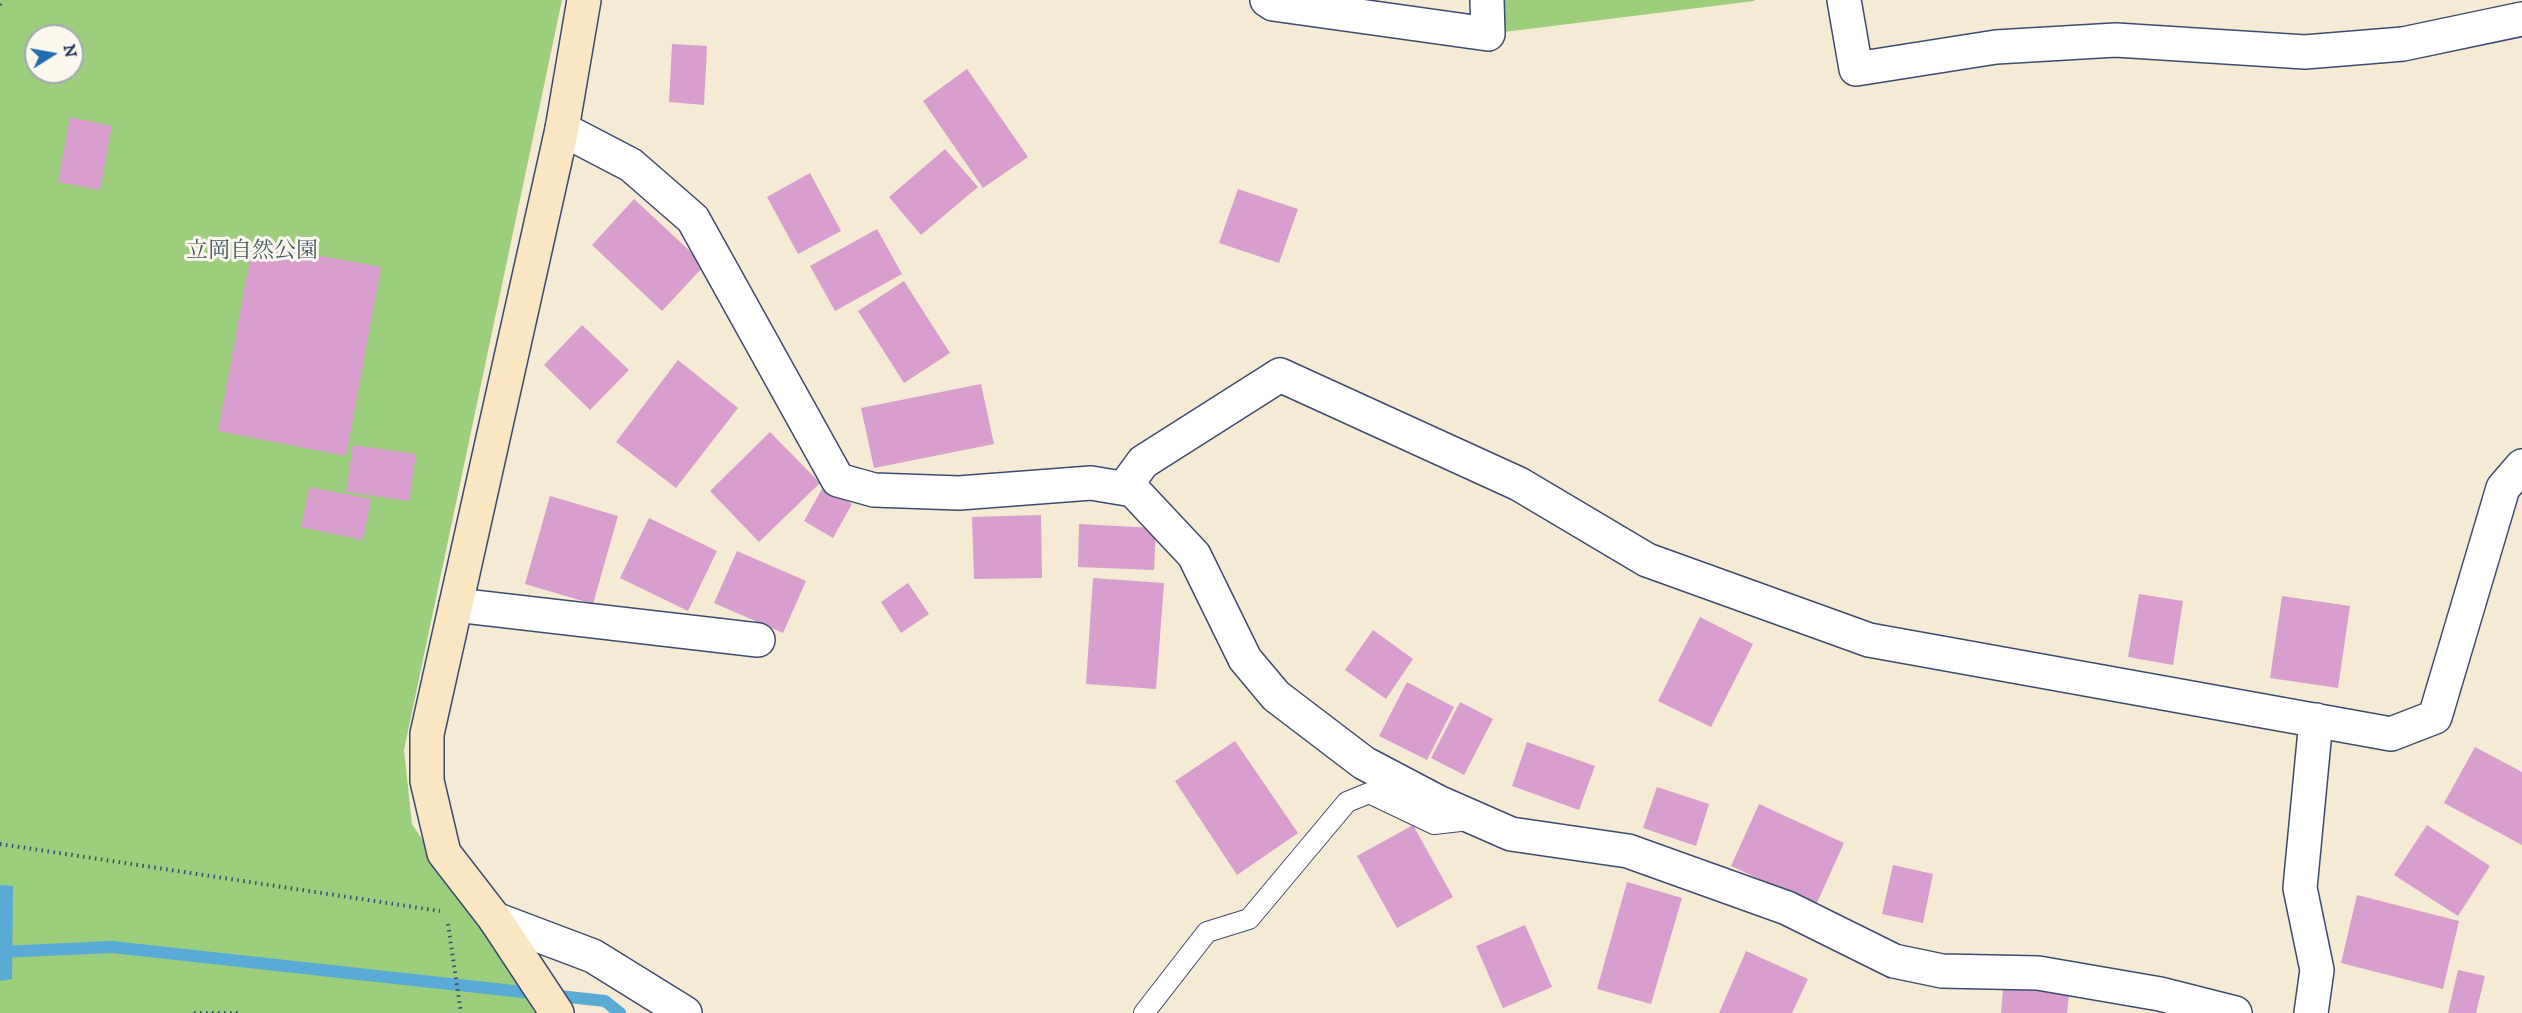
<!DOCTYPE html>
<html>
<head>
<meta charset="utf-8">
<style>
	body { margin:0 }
	#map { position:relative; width:2522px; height:1013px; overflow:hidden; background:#f5ead4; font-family:"IM FELL DW Pica",serif }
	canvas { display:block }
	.north { position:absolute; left:24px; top:24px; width:60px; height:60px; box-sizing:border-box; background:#fbf7ec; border:2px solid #a1a7b3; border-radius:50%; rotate:79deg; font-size:16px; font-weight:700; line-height:24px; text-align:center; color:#1b2f5e }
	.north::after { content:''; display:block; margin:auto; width:21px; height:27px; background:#1f6fb2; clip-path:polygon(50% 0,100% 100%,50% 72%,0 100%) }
</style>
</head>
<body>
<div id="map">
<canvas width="2522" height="1013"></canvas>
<div class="north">N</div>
</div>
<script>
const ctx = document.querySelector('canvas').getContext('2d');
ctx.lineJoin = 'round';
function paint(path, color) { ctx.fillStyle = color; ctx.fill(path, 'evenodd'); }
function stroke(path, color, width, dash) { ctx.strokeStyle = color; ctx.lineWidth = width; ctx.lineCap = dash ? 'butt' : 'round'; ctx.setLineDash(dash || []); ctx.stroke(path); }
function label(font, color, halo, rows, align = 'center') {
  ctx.font = font + ' "IM FELL DW Pica","Noto Serif JP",serif'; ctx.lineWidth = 6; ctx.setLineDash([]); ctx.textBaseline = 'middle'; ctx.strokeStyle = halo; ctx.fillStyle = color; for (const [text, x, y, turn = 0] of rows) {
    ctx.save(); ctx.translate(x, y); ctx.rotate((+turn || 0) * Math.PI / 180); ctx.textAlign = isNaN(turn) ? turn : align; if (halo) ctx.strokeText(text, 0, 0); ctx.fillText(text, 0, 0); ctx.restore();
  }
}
const green = new Path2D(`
	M0,0H562L404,750L412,824L537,1013H0ZM36,36H72V72H36Z
	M1487,0H1754V1L1488,34Z`);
const water = new Path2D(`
	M0,885L13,886L12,979L0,981Z`);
const stream = new Path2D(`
	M0,952L112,947L605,1001L620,1013`);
const building = new Path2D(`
	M672,44L707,46L704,105L669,102Z
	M967,69L1028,157L983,188L923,101Z
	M70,117L112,126L100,190L58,182Z
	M945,149L978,187L921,235L889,197Z
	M810,173L841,231L798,254L767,197Z
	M1238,189L1298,209L1279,263L1219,243Z
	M634,199L705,265L662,311L592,245Z
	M877,229L902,274L835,311L810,266Z
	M253,243L381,267L346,456L218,431Z
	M904,281L950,353L904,383L858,311Z
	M582,325L629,370L590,410L544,365Z
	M678,360L738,408L676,488L616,442Z
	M981,384L994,444L874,468L861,408Z
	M770,432L820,483L759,542L710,491Z
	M353,445L416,454L409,501L346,492Z
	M309,487L371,499L363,540L301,527Z
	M823,487L852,504L833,538L804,521Z
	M550,496L618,516L593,604L525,584Z
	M1041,515L1042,578L974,579L972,517Z
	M649,518L717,551L688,611L620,578Z
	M1079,524L1156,528L1154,570L1078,567Z
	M737,551L806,581L783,633L714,603Z
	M1093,578L1164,583L1156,689L1086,684Z
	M908,583L929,614L901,633L881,602Z
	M2139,594L2183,601L2173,665L2128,657Z
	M2282,596L2350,606L2338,688L2270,678Z
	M1700,617L1753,644L1711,727L1658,701Z
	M1373,630L1413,659L1386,699L1345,670Z
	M1407,682L1454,707L1427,760L1379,736Z
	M1460,702L1493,719L1464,775L1431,758Z
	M1235,741L1298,833L1237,875L1175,781Z
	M1527,742L1595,766L1579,810L1512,786Z
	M2475,747L2522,772V845L2444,803Z
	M1657,787L1709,804L1696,846L1643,828Z
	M1759,804L1844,843L1816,905L1731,866Z
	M1413,825L1453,897L1397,928L1357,856Z
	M2427,825L2490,866L2458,916L2394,875Z
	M1893,865L1933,874L1923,923L1882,914Z
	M1627,882L1682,898L1651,1004L1597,989Z
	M2357,895L2459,921L2443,989L2341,963Z
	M1525,925L1552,987L1503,1008L1476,946Z
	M1746,951L1808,979L1792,1013H1719Z
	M2458,970L2485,976L2476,1013H2448Z
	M2004,978L2070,985L2067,1013H2001Z`);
const path = new Path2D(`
	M0,5L3,0
	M0,844L440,911
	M448,924L461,1013
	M194,1013H241`);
const lane = new Path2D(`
	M1144,1013L1207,932L1249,919L1347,802L1369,793L1434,824L1469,820`);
const street = new Path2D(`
	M1267,0L1273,4L1488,34L1487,0
	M1844,0L1856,69L1996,47L2116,40L2305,52L2403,44L2522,19
	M562,129L631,165L693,219L838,480L874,490L959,493L1091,483L1133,490L1194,555L1245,659L1276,696L1364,763L1438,802L1511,834L1628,851L1787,908L1894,961L1942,971L2038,973L2160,994L2235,1013
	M1124,488L1143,462L1280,375L1519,484L1647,560L1869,640L2391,734L2435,717L2503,488L2522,466
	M456,605L758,640
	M495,919L593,956L685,1013
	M2311,1013L2317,970L2300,888L2316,720`);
const secondary = new Path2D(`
	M557,1013L495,919L444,853L427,781V734L562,129L584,0`);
const parkNames = [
	["立岡自然公園",252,252]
];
paint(green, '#9dce7d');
paint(water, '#59aad4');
stroke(stream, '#59aad4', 12);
paint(building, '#d79ece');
stroke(lane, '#3c4b70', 22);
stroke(street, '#3c4b70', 36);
stroke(secondary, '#3c4b70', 36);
stroke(path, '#3c4b70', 4, [1.5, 4.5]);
stroke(lane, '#fff', 20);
stroke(street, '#fff', 33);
stroke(secondary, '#fbe6c4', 33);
label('22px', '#3c5766', '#fbf7ec', parkNames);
</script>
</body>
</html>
